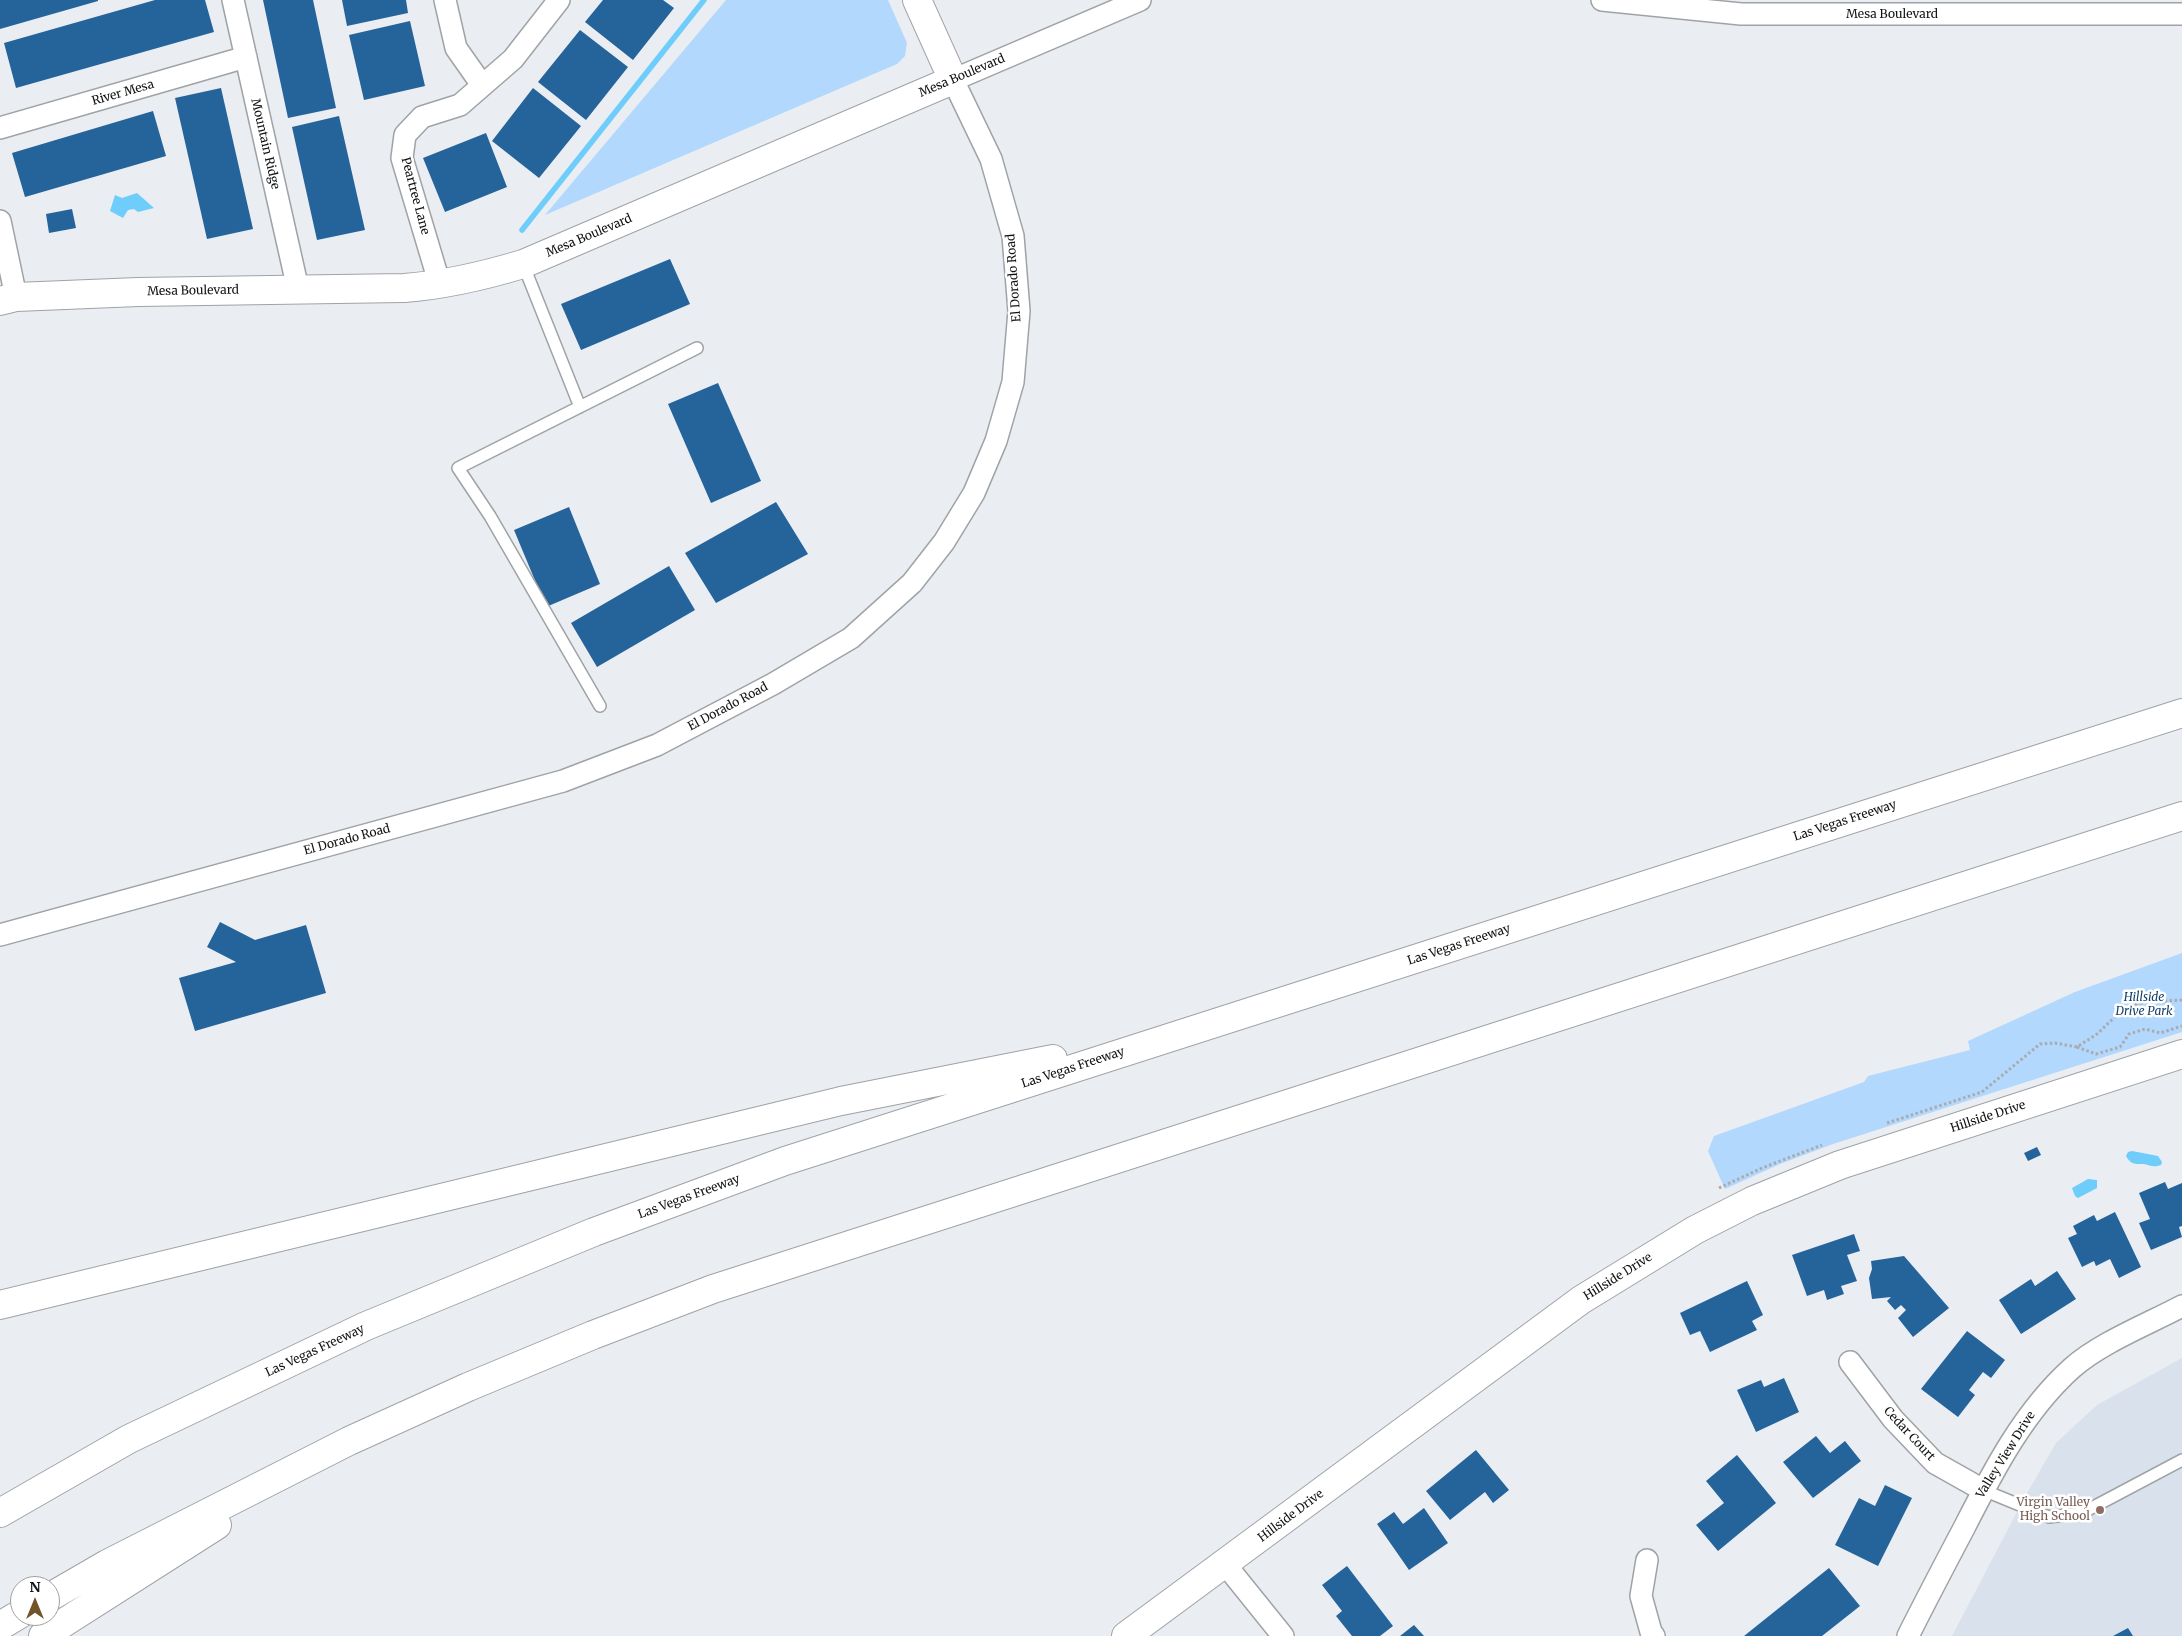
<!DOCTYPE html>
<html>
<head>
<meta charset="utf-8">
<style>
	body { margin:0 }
	#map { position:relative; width:2182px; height:1636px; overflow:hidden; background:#eaedf1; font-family:Merriweather,serif }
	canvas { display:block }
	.north { position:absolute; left:10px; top:1576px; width:50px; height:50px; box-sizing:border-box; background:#fff; border:1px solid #a0a0a1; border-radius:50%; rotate:0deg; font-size:14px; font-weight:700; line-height:20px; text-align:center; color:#111213 }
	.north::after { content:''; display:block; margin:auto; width:18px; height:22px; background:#715428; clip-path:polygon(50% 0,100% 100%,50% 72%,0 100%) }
</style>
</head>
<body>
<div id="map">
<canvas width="2182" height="1636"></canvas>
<div class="north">N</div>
</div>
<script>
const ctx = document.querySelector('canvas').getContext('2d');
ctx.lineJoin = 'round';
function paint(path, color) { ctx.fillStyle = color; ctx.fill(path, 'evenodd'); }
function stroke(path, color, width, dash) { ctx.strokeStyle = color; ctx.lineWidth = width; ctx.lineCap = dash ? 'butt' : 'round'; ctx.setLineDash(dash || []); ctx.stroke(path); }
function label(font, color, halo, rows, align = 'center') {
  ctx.font = font + ' Merriweather,serif'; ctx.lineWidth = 5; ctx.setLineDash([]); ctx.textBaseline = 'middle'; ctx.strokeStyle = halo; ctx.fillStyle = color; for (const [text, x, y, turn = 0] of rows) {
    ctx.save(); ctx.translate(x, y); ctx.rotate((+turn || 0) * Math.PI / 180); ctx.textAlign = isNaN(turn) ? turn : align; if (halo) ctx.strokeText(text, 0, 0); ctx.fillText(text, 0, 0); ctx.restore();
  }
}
const built = new Path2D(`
	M2182,1358V1636H1952L2027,1493L2056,1443L2097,1405Z`);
const green = new Path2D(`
	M726,0H888L907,43L905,56L897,64L545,215Z
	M2182,953V1032L1833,1144L1780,1164L1725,1189L1708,1151L1714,1136L1864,1082L1868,1076L1970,1050L1968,1041L2075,992Z`);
const water = new Path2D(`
	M137,193L154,208L138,212L134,209L128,210L123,218L110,211L115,195L122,198Z
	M2132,1151L2158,1156L2162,1162L2161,1165C2153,1168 2150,1165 2144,1164C2135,1164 2131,1165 2126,1156L2128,1152Z
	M2088,1179L2097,1180V1188L2078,1198L2075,1196L2072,1188Z`);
const stream = new Path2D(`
	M522,230L704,0`);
const building = new Path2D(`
	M0,0H98V1L0,29Z
	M155,0H205L214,32L16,88L4,43Z
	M263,0H313L336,108L288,118Z
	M342,0H406L408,13L347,26Z
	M603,0H663L674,8L633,60L585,22Z
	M410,21L425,86L364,100L349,35Z
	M580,30L628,67L586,120L538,82Z
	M221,88L253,229L207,239L175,98Z
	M533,88L581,126L539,178L492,141Z
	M153,111L166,156L25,197L12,153Z
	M339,116L365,230L317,240L292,127Z
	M486,133L507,187L445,212L423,158Z
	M72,209L76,228L49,233L46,214Z
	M670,259L690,304L581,350L561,304Z
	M718,383L761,481L711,503L668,404Z
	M776,502L808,554L716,603L685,553Z
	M569,507L600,584L546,607L514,530Z
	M669,566L695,610L597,667L571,623Z
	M220,922L255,940L306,925L326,993L195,1031L179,978L236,962L207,947Z
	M2037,1147L2041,1155L2028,1161L2024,1153Z
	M2165,1182L2168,1189L2182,1183V1226L2179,1227L2182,1237L2151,1250L2139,1223L2150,1219L2139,1193Z
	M2115,1212L2141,1267L2119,1278L2110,1259L2096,1266L2094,1261L2082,1267L2068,1238L2077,1234L2073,1226L2094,1215L2097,1221Z
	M1854,1234L1860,1251L1847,1255L1857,1281L1841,1286L1844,1294L1827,1300L1824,1290L1807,1296L1792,1255Z
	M1904,1256L1949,1308L1913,1337L1898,1318L1906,1310L1901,1305L1895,1310L1887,1301L1891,1297L1872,1299L1869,1278L1872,1269L1871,1261Z
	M2057,1271L2076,1299L2021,1334L1999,1300L2031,1279L2035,1286Z
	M1747,1281L1763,1315L1752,1321L1757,1330L1710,1352L1700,1331L1690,1335L1680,1313Z
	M1967,1331L2005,1360L1991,1378L1983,1372L1969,1390L1975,1395L1958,1417L1921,1389Z
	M1784,1378L1799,1412L1756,1432L1737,1390L1761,1380L1764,1387Z
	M1816,1436L1830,1453L1845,1441L1861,1461L1813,1498L1783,1462Z
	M1476,1450L1509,1490L1493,1503L1485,1492L1450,1520L1426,1491Z
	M1737,1455L1776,1503L1718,1551L1696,1525L1724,1503L1706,1481Z
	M1885,1485L1912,1498L1878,1566L1835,1545L1859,1498L1875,1506Z
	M1424,1508L1448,1543L1409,1570L1377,1524L1394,1512L1403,1524Z
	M1347,1566L1393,1626L1380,1636H1352L1336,1616L1342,1611L1322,1585Z
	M1829,1568L1860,1606L1822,1636H1744Z
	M1414,1625L1424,1636H1400Z
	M2128,1628L2133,1636H2113Z`);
const path = new Path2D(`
	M2077,1047L2096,1054L2120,1047L2129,1034L2145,1029L2160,1033L2182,1026
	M1887,1123L1982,1092L2040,1044L2055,1043L2077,1047L2097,1034L2120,1012L2134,1005L2145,1002L2182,1000
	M1719,1188L1762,1168L1822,1145`);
const lane = new Path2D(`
	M523,264L580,407
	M600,706L490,516L458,468L697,348
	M1983,1490L2049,1517L2082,1513L2182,1460`);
const street = new Path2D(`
	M233,0L298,289
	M445,0L456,48L482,85
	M1602,0L1741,14H2182
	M0,128L246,57
	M0,221L16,297
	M440,285L402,158L405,135L422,117L460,105L513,59L559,0
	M0,935L563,781L657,745L773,684L851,638L912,583L944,542L974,493L996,441L1013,382L1019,311L1013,236L991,159L953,80L1140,0
	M1850,1362L1893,1419L1935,1463L1983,1490
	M1647,1560L1641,1596L1651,1632L1654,1636
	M1225,1564L1283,1636
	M1908,1636C1926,1600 1945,1564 1964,1528C1993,1471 2024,1411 2072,1368C2100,1343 2148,1324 2182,1306`);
const secondary = new Path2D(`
	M0,301L16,297L138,292L404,288C446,285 483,276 523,264L953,80L917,0
	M1126,1636L1581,1300L1695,1230L1752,1201L1840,1165L2182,1054`);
const highway = new Path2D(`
	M0,1305L841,1101L1053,1059
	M0,1513L129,1439L366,1326L594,1232L785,1161L2182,713
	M50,1597L107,1564L349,1441L468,1387L593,1335L713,1289L2182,816
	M0,1626L20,1614
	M43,1636L217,1525`);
const markers = [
	[2100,1510,5,"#8d6e63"]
];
const streetNames = [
	["Mesa Boulevard",1892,15],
	["Mesa Boulevard",962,76,-23],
	["River Mesa",123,93,-16],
	["Mountain Ridge",265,144,77],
	["Peartree Lane",415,196,75],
	["Mesa Boulevard",589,236,-23],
	["El Dorado Road",1014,278,-94],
	["Mesa Boulevard",193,291,-1],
	["El Dorado Road",728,707,-28],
	["Las Vegas Freeway",1845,821,-18],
	["El Dorado Road",347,840,-15],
	["Las Vegas Freeway",1459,945,-18],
	["Las Vegas Freeway",1073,1068,-18],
	["Hillside Drive",1988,1117,-18],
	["Las Vegas Freeway",689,1197,-20],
	["Hillside Drive",1618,1277,-32],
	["Las Vegas Freeway",315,1351,-25],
	["Cedar Court",1909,1434,47],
	["Valley View Drive",2006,1455,-58],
	["Hillside Drive",1291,1516,-37]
];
const parkNames = [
	["Hillside",2144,998],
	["Drive Park",2144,1012]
];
const educationNames = [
	["Virgin Valley",2090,1503],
	["High School",2090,1517]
];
paint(built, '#d9e2ec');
paint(green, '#b2d8fe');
paint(water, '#6ecdfa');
stroke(stream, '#6ecdfa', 5.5);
paint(building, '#25639b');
stroke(lane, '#9fa3a6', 14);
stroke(street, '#9fa3a6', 24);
stroke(secondary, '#9fa3a6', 30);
stroke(highway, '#9fa3a6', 30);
stroke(path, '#a9abae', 3, [2.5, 2.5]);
stroke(lane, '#fff', 11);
stroke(street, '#fff', 21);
stroke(secondary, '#fff', 28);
stroke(highway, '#fff', 28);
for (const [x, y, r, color] of markers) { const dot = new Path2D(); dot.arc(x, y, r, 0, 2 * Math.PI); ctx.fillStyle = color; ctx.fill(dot); stroke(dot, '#fff', 2); }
label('12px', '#111213', '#fff', streetNames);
label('italic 12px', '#144068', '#fff', parkNames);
label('12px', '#785e54', '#fff', educationNames, 'right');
</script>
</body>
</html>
